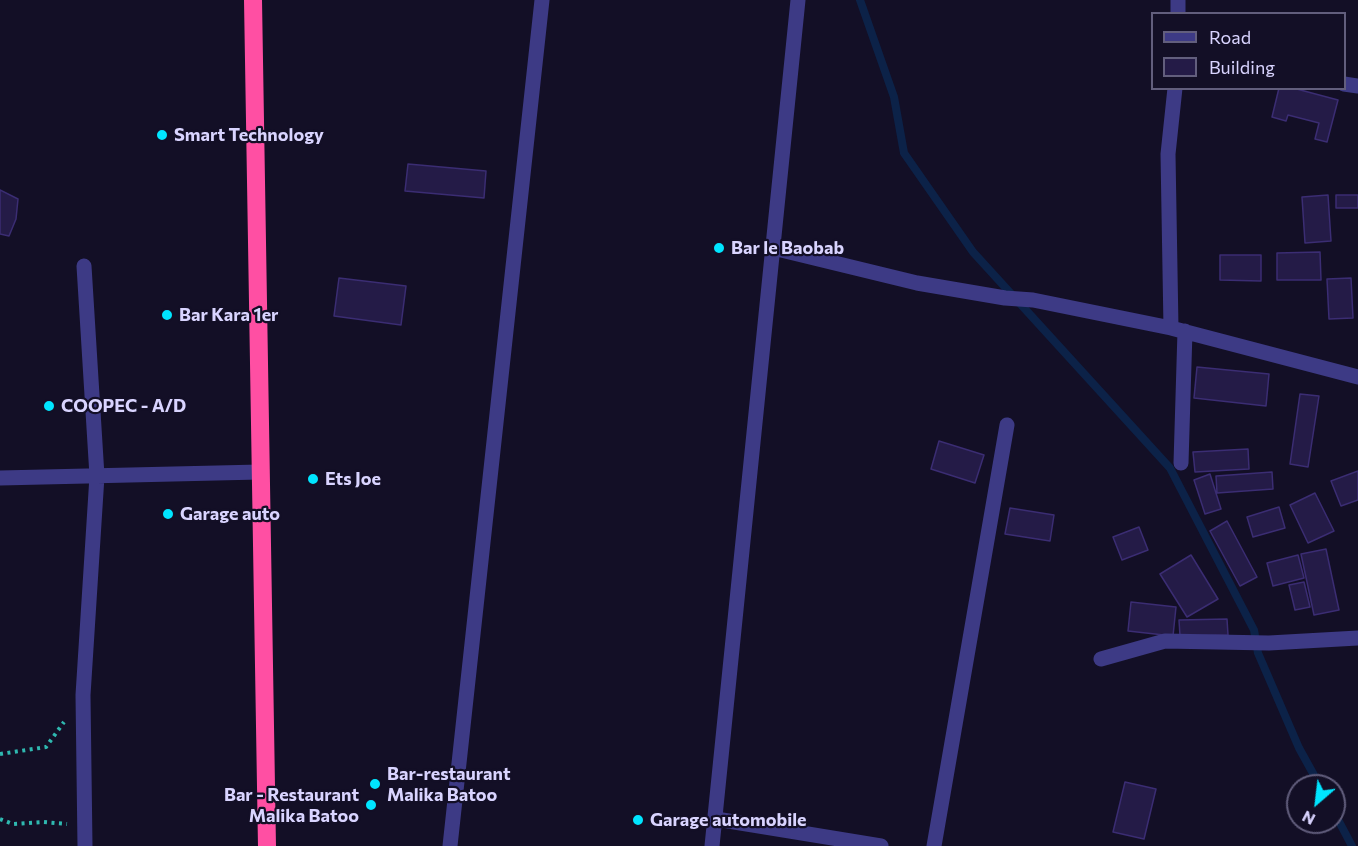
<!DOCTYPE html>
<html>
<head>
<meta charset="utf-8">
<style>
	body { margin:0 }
	#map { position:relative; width:1358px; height:846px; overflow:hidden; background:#130f26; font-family:Commissioner,sans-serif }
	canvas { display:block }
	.legend { position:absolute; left:1151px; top:12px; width:195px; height:78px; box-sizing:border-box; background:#130f26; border:2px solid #625e7d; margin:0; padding:8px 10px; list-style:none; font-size:18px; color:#d9d4ff }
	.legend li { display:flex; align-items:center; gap:12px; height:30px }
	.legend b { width:30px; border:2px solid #625e7d }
	.north { position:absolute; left:1286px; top:774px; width:60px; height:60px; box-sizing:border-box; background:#130f26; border:2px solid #625e7d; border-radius:50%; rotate:208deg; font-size:16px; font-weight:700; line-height:24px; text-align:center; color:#d9d4ff }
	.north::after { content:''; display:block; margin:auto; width:21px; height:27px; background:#00e5ff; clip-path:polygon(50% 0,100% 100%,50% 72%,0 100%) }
</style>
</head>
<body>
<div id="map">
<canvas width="1358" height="846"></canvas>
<ul class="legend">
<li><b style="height:8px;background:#3d3a85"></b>Road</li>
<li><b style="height:16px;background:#241b47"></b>Building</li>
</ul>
<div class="north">N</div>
</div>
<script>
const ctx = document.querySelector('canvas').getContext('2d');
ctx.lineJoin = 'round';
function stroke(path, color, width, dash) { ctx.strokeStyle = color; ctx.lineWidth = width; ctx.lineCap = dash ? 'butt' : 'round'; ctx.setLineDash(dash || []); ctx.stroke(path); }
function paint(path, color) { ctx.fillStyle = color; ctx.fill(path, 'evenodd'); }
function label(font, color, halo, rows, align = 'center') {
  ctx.font = font + ' Commissioner,sans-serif'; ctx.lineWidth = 4.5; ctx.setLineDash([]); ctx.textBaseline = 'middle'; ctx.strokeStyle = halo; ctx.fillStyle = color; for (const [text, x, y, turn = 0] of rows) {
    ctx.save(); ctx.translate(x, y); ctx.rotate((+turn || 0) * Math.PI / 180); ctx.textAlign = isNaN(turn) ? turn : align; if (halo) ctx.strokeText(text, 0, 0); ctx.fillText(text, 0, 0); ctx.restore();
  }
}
const stream = new Path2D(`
	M860,0L894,97L904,153L973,252L1170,468L1254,630L1258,653L1299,748L1320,786
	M1334,812L1352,846`);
const building = new Path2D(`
	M1279,88H1293L1338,100L1327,142L1315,139L1319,123L1288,115L1286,121L1272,117Z
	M408,164L486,171L484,198L405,191Z
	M0,190L18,199L16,219L9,236L0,234Z
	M1328,195L1331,241L1305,243L1302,197Z
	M1336,195H1358V208H1336Z
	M1320,252L1321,280H1277V253Z
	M1220,255H1261V281L1220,280Z
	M339,278L406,286L401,325L334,316Z
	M1351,278L1353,318L1329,319L1327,279Z
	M1197,367L1269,374L1266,406L1194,398Z
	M1300,394L1319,396L1308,467L1290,464Z
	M939,441L984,455L975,483L931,469Z
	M1248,449L1249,469L1195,472L1193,452Z
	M1358,471V500L1341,506L1331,481Z
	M1272,472L1273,489L1217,493L1216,476Z
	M1210,474L1221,509L1205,514L1194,480Z
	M1315,493L1334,531L1308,543L1290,505Z
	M1279,507L1285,528L1253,537L1247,517Z
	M1010,508L1054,515L1050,541L1005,534Z
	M1227,521L1257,577L1240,586L1210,531Z
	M1139,527L1148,550L1122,560L1113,537Z
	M1326,549L1339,610L1314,615L1301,554Z
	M1191,555L1218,599L1187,617L1160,574Z
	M1298,555L1304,578L1273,586L1267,563Z
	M1304,582L1310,607L1295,610L1289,585Z
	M1131,602L1176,607L1173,636L1128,631Z
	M1227,619L1228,635L1180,636L1179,620Z
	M1125,782L1156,789L1144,839L1113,832Z`);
const path = new Path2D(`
	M0,754L46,747L64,722
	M0,819L13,824L44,822L67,824`);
const street = new Path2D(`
	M1178,14V0
	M1344,84L1358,86
	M773,248L917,283L1005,298L1033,300L1171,328L1358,377
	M84,266L97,476L83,695L85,846
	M1171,328L1168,154L1175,88
	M1181,463L1185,331
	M0,478L260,472
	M1101,659L1165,641L1269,643L1358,638
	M716,819L881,846
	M450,846L542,0
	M712,846L798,0
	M934,846L1007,425`);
const highway = new Path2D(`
	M253,0L267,846`);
const markers = [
	[162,135,6,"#00e5ff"],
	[719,248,6,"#00e5ff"],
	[167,315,6,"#00e5ff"],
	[49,406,6,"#00e5ff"],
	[313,479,6,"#00e5ff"],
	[168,514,6,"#00e5ff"],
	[375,784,6,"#00e5ff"],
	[371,805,6,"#00e5ff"],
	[638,820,6,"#00e5ff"]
];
const poiNames = [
	["Smart Technology",174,135],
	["Bar le Baobab",731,248],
	["Bar Kara 1er",179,315],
	["COOPEC - A/D",61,406],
	["Ets Joe",325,479],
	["Garage auto",180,514],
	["Bar-restaurant",387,774],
	["Malika Batoo",387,795],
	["Bar - Restaurant",359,795,"right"],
	["Malika Batoo",359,816,"right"],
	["Garage automobile",650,820]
];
stroke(stream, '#0c2248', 8);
paint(building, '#241b47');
stroke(building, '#3b2d73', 1.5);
stroke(path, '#2fb8b0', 4, [3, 4.5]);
stroke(street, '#3d3a85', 15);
stroke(highway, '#ff4fa3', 18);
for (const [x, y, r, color] of markers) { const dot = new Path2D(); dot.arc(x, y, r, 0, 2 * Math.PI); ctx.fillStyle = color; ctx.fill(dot); stroke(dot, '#130f26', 2); }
label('bold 18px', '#d9d4ff', '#130f26', poiNames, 'left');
</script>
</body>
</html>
